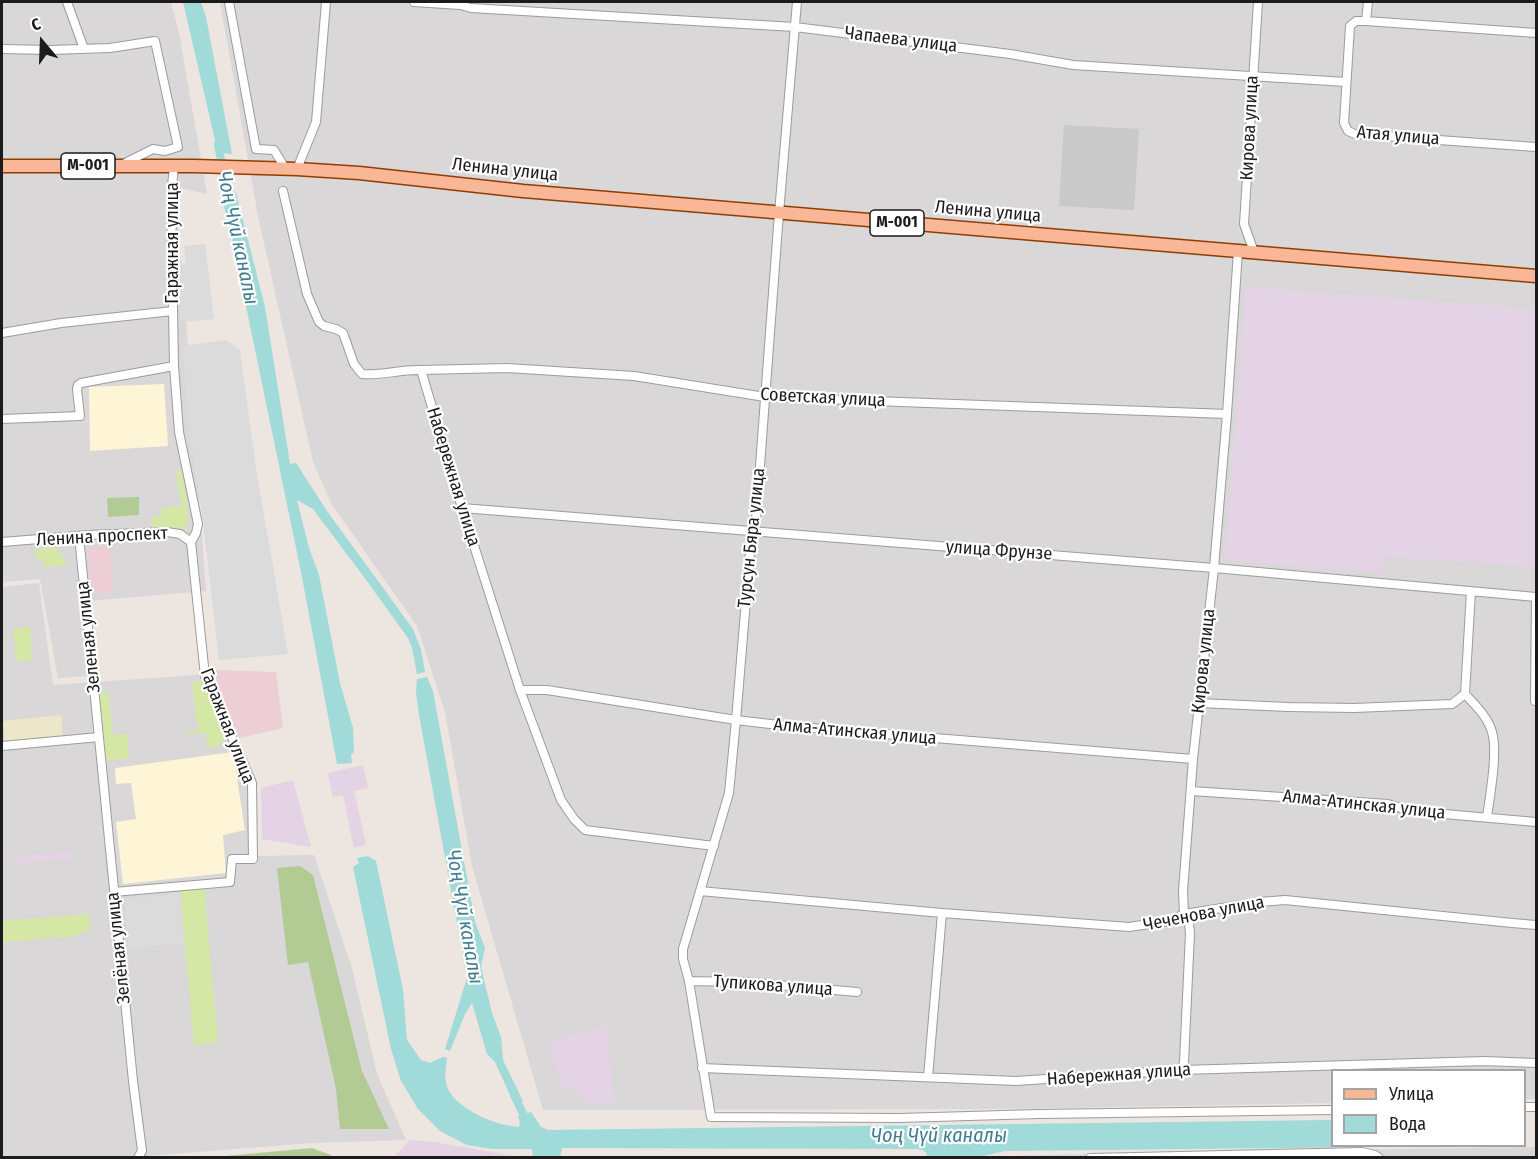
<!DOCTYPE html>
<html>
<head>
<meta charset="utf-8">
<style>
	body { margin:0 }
	#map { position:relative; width:1538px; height:1159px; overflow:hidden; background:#ece5e0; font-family:"Fira Sans Condensed",sans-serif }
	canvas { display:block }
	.frame { position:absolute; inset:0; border:3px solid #1b1b1b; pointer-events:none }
	.legend { position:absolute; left:1331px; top:1069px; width:195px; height:78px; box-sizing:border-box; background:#fff; border:2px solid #a4a4a4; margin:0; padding:8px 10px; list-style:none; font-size:18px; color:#1b1b1b }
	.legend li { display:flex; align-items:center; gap:12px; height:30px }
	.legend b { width:30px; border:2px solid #a4a4a4 }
	.north { position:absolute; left:12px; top:12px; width:60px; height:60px; -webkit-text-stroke:4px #fff; paint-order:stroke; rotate:341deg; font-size:16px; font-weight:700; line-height:24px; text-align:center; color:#1b1b1b }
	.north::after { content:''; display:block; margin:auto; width:21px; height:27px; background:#1b1b1b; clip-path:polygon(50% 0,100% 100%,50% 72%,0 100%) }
</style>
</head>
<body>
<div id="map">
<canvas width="1538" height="1159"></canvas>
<div class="frame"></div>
<ul class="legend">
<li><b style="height:8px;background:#fab797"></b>Улица</li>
<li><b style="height:16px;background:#a0dad9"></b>Вода</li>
</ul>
<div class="north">С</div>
</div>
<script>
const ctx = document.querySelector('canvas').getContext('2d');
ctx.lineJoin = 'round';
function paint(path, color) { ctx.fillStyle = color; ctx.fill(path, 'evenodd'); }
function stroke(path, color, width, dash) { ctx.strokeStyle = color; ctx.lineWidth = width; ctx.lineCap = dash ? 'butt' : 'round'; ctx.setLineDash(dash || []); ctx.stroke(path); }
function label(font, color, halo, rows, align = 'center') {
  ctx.font = font + ' "Fira Sans Condensed",sans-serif'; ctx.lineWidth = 4.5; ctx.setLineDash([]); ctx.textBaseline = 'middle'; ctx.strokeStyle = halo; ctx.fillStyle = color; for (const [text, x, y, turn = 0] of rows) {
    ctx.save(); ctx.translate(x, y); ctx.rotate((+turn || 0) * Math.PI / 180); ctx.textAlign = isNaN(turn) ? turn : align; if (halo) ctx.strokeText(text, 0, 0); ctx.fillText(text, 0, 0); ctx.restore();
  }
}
const residential = new Path2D(`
	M2,2H171L179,33L207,194L176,187L206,591L88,601L90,676L58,678L40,579L2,582Z
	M220,2H1536V1099H1525L1524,1070H1332V1103L1008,1109L543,1110L472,866L445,712L417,626L331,503L313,462L258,216Z
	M39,583L53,685L210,674L257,786L258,856L314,855L352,968L377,1074L406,1140L312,1143L132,1157H2V587Z
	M1536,1147V1158H997L999,1156L1133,1153Z`);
const commercial = new Path2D(`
	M110,546L113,592L90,593L88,548Z
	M212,670L276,672L283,728L239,738Z`);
const industrial = new Path2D(`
	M1246,287L1536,309V567L1384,556L1382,573L1225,560Z
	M363,765L368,788L354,791L366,845L354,848L343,795L333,797L328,773Z
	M293,780L311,847L262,839L261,788Z
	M72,852V859L13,863L12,856Z
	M607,1025L614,1103H584L573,1086L564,1088L547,1043Z
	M410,1140L434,1142L520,1157H394Z`);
const education = new Path2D(`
	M164,384L168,446L90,451L89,387Z
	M233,752L245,830L223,835L226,873L123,884L116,822L136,819L131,783L116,784L115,768Z`);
const religious = new Path2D(`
	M1064,125L1139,129L1134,210L1059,206Z`);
const farmland = new Path2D(`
	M61,715L63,735L5,741L3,721Z`);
const grass = new Path2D(`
	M182,470L189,522L182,531L167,528L152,530L151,517L161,516V508L181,506L176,471Z
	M55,547L65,560L66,565L44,567L43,560L36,559L35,549Z
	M30,627L32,660L16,661L13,628Z
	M203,680L228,737L217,747L208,748L206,732L185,735V732L198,730L192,682Z
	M108,691L113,735L127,734L129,758L104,761L97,693Z
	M204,886L218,1043L194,1045L180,888Z
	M89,914L90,931L79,932L78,936L2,942V921Z`);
const forest = new Path2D(`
	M139,497V515L108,517L107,498Z
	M300,866L313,875L362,1071L389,1129H340L336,1089L308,962L288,965L277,868Z
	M312,1148L331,1155V1157H214Z`);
const parking = new Path2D(`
	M205,244L214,319L180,322L178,265L186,263L184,246Z
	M226,340L240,350L256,468L288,654L219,660L203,522L189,427L182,346Z
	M180,894L184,944L128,948L125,898Z`);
const water = new Path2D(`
	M183,2H201L206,17L232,154L218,153Z
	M221,191H233L236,193L265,307L290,464L296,463L327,511L413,629L421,649L425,672L417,674L412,648L408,638L361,573L313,509L297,500L309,548L319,575L340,683L353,728L354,752L351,755L352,763L337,764L301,572L247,311L231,246C236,231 232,230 227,217C224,209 223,199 221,191Z
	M427,677L433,691L475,922L485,948L481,967L492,1013L501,1037L503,1060L523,1101L514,1104L495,1062L487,1054L472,1003L465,1014L450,1051L445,1049L467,978L419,715L416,692L417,679Z
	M368,856L376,861L403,990L407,1040L421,1060L430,1063L443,1057L447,1058C446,1067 444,1077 447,1086C452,1103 479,1117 495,1122C503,1125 511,1126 519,1127L520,1122L518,1116L531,1112L541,1127L548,1130L1332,1120V1146H1461L1005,1151L979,1157H927V1154L923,1150L917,1149L562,1148L560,1157L533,1158L532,1149H492L467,1145L440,1131L418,1109L401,1081L391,1049L353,867L359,863L357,858Z`);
const canal = new Path2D(`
	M218,145L229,200
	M514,1095L527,1122`);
const minor = new Path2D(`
	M67,2L84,49
	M229,2L256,149L274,150L285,168
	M414,2L460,5
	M460,2V5L471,8L795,27L1010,54L1073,65L1346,82
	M797,2L779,213L755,532L751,540L736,720L729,793L683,949V959L689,981L711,1117L899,1118L1039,1114L1332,1110
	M1368,2L1366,21H1356L1350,26L1344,123L1348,131L1355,134L1536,147
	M1366,21L1536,33
	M2,49L50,50L110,48L155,41L178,147L165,151L153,149L123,164
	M297,169L316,122L326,2
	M283,191L307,294L319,322L324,326L336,329L343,333L354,364L362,374C381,376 401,369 421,370L462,508L520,690L561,800L574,819L585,830L714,846
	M1254,252L1244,224L1258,2
	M2,333L61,323L173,311
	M421,370L507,368L634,376L765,397L1227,414
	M2,419L80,416L77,389L78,385L81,383L174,366
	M462,508L1214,568L1536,597
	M79,536L133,1081L142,1151L138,1158
	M2,542L89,535L167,532L180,534L191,542L196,533L198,524L179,432L174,366L171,196L174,166
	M1471,591L1465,694C1475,705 1488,717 1492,732C1498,751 1490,796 1487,817
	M520,690H547L736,720L787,726L1193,759
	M1535,701L1536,597
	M1199,703L1288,707L1354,708L1452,704L1465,694
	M2,746L99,737
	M1191,791L1388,804L1410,811L1536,822
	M700,891L942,913L1129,927L1170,921L1184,914L1260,902L1285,900L1512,923L1536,925
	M114,892L230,882L232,859H253L252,783L205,676L191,542
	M689,981L743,982L857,992
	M702,1068L1016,1081L1182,1070L1484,1061L1536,1063
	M1182,1070L1184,1062L1190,933L1189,924L1184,914L1183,891L1193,759L1214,568L1227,414L1238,251
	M928,1077L942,913
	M1524,1107H1536
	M1090,1158L1362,1152L1375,1155L1379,1158`);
const primary = new Path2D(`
	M2,166H194L297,169L359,173L523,191L1536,276`);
const shields = [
	[88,166,54],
	[897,223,54]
];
const shieldNames = [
	["М-001",88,166],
	["М-001",897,223]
];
const streetNames = [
	["Чапаева улица",901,40,7],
	["Кирова улица",1250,128,-87],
	["Атая улица",1398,136,5],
	["Ленина улица",505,170,6],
	["Ленина улица",988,212,5],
	["Гаражная улица",173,243,-90],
	["Советская улица",823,398,3],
	["Набережная улица",453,477,73],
	["Ленина проспект",102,537,-3],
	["Турсун Бяра улица",752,538,-84],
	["улица Фрунзе",999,551,4],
	["Зеленая улица",89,637,-96],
	["Кирова улица",1204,661,-84],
	["Гаражная улица",227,726,69],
	["Алма-Атинская улица",855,732,5],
	["Алма-Атинская улица",1364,805,6],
	["Чеченова улица",1204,914,-11],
	["Зелёная улица",119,948,-96],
	["Тупикова улица",773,986,4],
	["Набережная улица",1119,1075,-4]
];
const waterNames = [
	["Чоң Чүй каналы",237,238,78],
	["Чоң Чүй каналы",464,917,80],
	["Чоң Чүй каналы",939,1136]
];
paint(residential, '#d9d7d8');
paint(commercial, '#eeced5');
paint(industrial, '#e4d2e5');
paint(education, '#fef5d7');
paint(religious, '#c9c9c9');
paint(farmland, '#ece6cb');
paint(grass, '#d5e7a5');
paint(forest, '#b2cb95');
paint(parking, '#dbdbdb');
paint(water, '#a0dad9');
stroke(canal, '#a0dad9', 8);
stroke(minor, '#9c9c9c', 10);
stroke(primary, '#8f3e02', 15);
stroke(minor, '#fff', 8);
stroke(primary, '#fab797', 12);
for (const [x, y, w] of shields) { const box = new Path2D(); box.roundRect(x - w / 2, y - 13, w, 26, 4.5); ctx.fillStyle = '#fff'; ctx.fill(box); stroke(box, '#1b1b1b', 1.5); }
label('bold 16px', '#1b1b1b', null, shieldNames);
label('18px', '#1b1b1b', '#fff', streetNames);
label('italic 20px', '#417c90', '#fff', waterNames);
</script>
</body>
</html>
